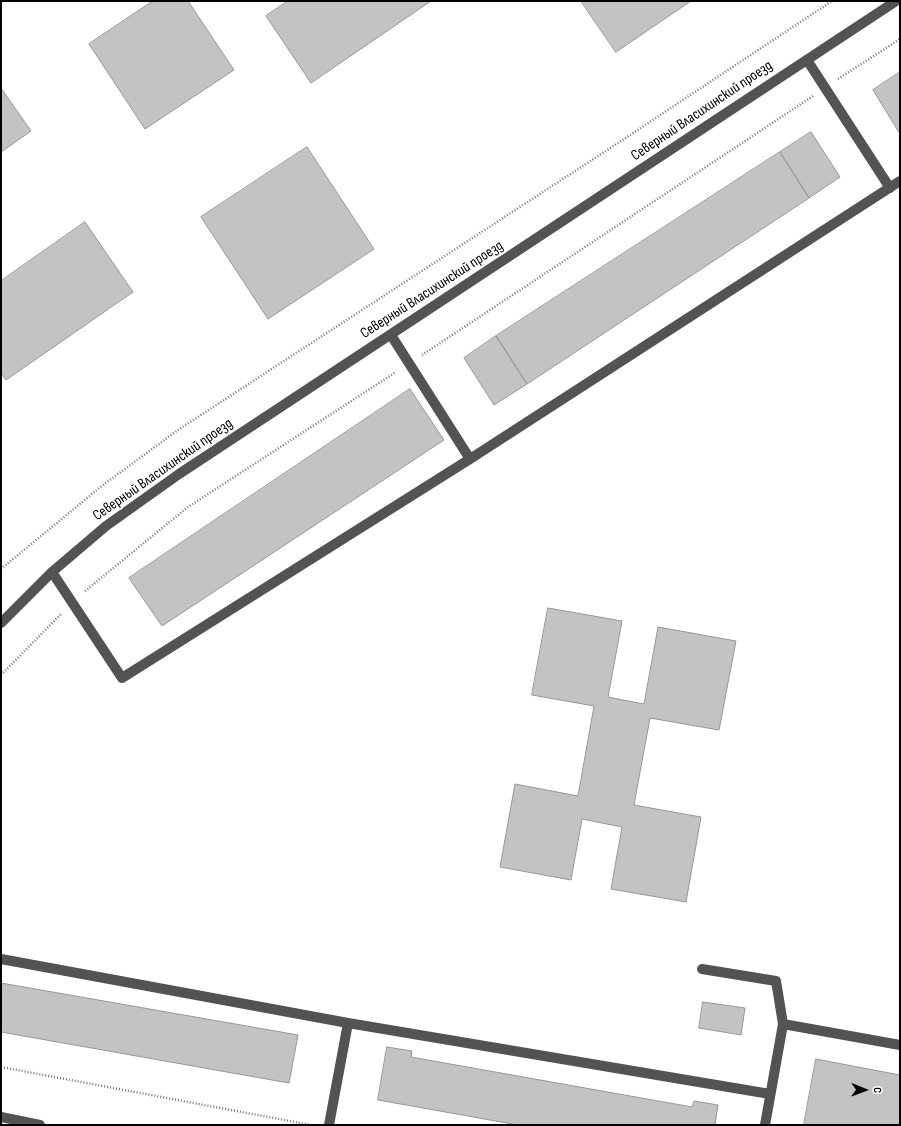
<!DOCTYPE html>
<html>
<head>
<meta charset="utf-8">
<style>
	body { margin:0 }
	#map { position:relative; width:901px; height:1126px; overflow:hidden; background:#fff; font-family:"Sofia Sans Condensed",sans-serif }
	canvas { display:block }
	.frame { position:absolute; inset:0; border:2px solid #000; pointer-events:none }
	.north { position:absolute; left:845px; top:1070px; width:40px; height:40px; -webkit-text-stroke:3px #fff; paint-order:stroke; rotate:91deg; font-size:11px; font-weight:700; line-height:16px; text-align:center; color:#000 }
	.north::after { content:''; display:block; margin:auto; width:14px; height:18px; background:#000; clip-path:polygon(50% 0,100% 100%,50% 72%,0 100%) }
</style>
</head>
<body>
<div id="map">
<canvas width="901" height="1126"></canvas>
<div class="frame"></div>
<div class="north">С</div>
</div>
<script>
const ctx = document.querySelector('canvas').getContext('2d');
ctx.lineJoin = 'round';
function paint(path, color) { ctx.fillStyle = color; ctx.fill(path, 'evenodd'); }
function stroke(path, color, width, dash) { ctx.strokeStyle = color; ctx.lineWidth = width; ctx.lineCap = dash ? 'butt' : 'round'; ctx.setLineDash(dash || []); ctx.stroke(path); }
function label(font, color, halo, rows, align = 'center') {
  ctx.font = font + ' "Sofia Sans Condensed",sans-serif'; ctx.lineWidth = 4; ctx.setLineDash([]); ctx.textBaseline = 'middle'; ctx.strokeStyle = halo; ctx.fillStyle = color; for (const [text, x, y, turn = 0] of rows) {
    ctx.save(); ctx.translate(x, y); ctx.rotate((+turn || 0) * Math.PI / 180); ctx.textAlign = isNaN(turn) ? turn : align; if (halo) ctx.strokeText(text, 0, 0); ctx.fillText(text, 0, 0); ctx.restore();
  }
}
const building = new Path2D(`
	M153,1H188L234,70L145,129L89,44Z
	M288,1H431L311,83L266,16Z
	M581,1H691L616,52Z
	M900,72V134L873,90Z
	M1,88L31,131L1,152Z
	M811,132L840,177L809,198L780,152Z
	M307,147L374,249L268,319L201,217Z
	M780,152L809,198L527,384L496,336Z
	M85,222L133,292L6,380L1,373V281Z
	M496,336L527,384L494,405L464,358Z
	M410,389L444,440L162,626L129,578Z
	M548,608L622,621L608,697L644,704L658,627L736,641L719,730L650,718L634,805L701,817L686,902L611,889L622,827L582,819L571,880L500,867L515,784L578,796L594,706L532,695Z
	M1,983L298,1035L289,1083L1,1032Z
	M703,1002L745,1008L741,1035L699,1028Z
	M387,1047L412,1051L411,1057L692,1107L694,1101L718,1105L715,1125H518L378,1100Z
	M816,1059L900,1075V1125H804Z`);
const path = new Path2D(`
	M838,79L900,39
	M422,355L813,96
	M1,569L103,485L178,430L615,145L832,1
	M85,591L188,507L396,372
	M1,675L61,614
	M1,1067L311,1125`);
const minor = new Path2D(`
	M807,60L890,188
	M391,335L470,459
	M52,572L122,678L470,459L900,181
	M1,623L52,572L106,526L179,474L896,1
	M1,959L348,1023
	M702,969L776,981L783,1024
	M1,1117L40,1125
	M329,1125L348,1023L770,1094
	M765,1125L783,1024L900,1045`);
const streetNames = [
	["Северный Власихинский проезд",702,111,-34],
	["Северный Власихинский проезд",432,290,-33],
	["Северный Власихинский проезд",163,470,-35]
];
paint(building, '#c3c3c3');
stroke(building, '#979797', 1);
stroke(path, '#757575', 2.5, [1, 2]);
stroke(minor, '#535353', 10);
label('15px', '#000', '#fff', streetNames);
</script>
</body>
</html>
